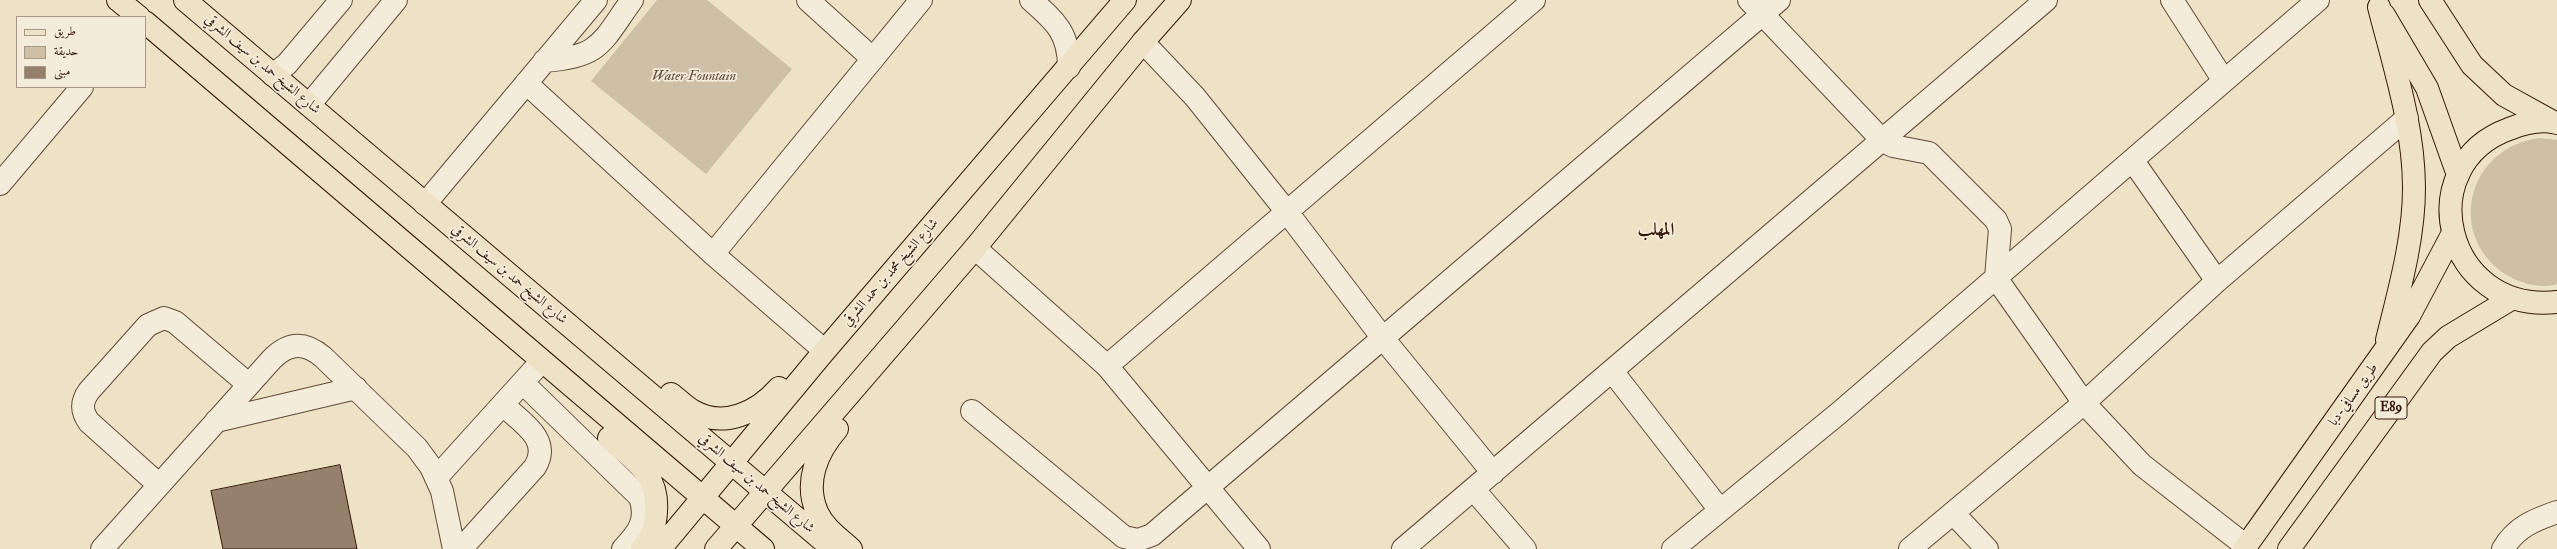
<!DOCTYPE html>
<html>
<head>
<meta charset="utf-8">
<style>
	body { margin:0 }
	#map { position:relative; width:2557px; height:549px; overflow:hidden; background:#eee2c6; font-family:"IM FELL Double Pica",Amiri,serif }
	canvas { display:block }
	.legend { position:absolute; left:16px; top:16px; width:130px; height:72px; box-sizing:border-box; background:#f4ecda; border:1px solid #a79786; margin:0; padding:5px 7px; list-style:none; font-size:12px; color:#341709 }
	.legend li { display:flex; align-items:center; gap:8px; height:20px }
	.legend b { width:20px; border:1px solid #a79786 }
</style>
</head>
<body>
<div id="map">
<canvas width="2557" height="549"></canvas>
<ul class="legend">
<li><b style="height:5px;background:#eee2c6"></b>طريق</li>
<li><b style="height:11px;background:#cebfa6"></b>حديقة</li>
<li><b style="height:11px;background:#95816b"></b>مبنى</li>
</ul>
</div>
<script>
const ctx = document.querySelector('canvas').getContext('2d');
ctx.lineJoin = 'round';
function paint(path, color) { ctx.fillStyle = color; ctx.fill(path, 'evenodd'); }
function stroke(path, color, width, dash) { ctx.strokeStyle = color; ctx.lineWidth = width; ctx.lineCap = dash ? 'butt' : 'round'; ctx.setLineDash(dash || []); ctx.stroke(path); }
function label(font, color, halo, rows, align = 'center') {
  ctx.font = font + ' "IM FELL Double Pica",Amiri,serif'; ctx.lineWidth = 3.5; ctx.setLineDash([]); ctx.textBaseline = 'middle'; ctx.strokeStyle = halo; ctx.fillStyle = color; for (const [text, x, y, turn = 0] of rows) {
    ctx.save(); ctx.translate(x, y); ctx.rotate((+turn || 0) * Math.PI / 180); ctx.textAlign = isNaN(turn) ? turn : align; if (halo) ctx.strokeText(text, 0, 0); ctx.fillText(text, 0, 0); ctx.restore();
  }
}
const green = new Path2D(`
	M657,0H707L792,69L706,174L591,81Z
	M2540,138L2557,140V284C2542,289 2524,284 2510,277C2445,240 2465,147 2540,138Z`);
const building = new Path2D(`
	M340,465L357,549H223L211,491Z`);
const minor = new Path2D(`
	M808,0L873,59
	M1031,0C1055,21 1069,33 1069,67
	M1749,0L1882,140L1893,146L1929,153L1996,220L2000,229L1996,278L2084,403L2142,465L2246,546
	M2172,0L2224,81
	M1143,42L1195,97L1287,212L1382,337L1493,473
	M544,61C601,57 601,43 632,0
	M273,75L287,64L341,0
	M526,83L713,254L818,345
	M309,105L396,0
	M2133,161L2217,281
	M0,184L82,87
	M425,204L596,0
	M975,248L1107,366L1259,549
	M713,254L921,0
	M1107,366L1534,0
	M1612,371L1720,510
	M523,383L640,497C648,520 639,532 623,549
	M972,411L1124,537L1138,540L1152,535L1779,0
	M216,421L356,388
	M437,477L541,362
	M158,484L89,422C81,411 81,402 89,391L148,325L164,318L175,322L248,384
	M1474,490L1525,549
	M1953,513L1987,549
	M102,549L272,359C289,342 305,342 323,357L417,448L431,467L442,491L454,549
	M461,549L535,467C552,439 521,422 503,405
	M1403,549L2046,0
	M1673,549L1839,413L2318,0
	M1910,549L2084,403L2217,281L2407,118
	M2503,549C2516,527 2534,520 2557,512`);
const major = new Path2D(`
	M118,0L139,17
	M185,0L833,549
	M2430,0L2472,65L2504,95L2553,122
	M2384,15L2427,88L2458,175
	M145,22L763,549
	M671,394C678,399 685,407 693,411C724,429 758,412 779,388
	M837,429C817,452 804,482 817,512C824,528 839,538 851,549
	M609,438C635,461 659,474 656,512C655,527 652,538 642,549
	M660,549L822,354L1125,0
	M716,549L975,248L1143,42L1180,0`);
const highway = new Path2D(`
	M2379,7C2394,66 2414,127 2414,188C2414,239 2399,291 2387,340
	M2557,123C2542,119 2524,123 2509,129C2410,165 2444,314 2557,302
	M2244,549L2409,316L2453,233
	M2289,549L2432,352L2448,337L2511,299`);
const shields = [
	[2391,408,32]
];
const shieldNames = [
	["E89",2391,408]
];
const streetNames = [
	["شارع الشيخ حمد بن سيف الشرقي",262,65,40],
	["شارع الشيخ محمد بن حمد الشرقي",891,273,-49],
	["شارع الشيخ حمد بن سيف الشرقي",509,275,40],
	["طريق مسافي-دبا",2354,395,-54],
	["شارع الشيخ حمد بن سيف الشرقي",756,484,40]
];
const parkNames = [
	["Water Fountain",694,77]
];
const districtNames = [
	["المهلب",1656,231]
];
paint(green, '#cebfa6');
paint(building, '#95816b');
stroke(building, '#341709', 1);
stroke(minor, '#624a38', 24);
stroke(major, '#341709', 24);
stroke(highway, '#341709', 24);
stroke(minor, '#f4ecda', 22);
stroke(major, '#eee2c6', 22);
stroke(highway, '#eee2c6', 22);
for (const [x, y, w] of shields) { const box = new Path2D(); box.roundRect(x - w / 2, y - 11, w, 22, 3); ctx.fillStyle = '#f4ecda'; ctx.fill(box); stroke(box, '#341709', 1); }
label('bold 13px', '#341709', null, shieldNames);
label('14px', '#341709', '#f4ecda', streetNames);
label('italic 14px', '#624938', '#f4ecda', parkNames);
label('bold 18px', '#341709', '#f4ecda', districtNames);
</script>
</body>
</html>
